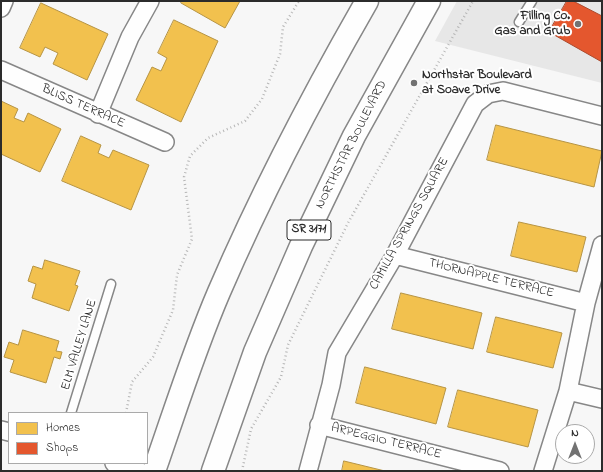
<!DOCTYPE html>
<html>
<head>
<meta charset="utf-8">
<style>
	body { margin:0 }
	#map { position:relative; width:603px; height:472px; overflow:hidden; background:#f7f7f7; font-family:"Indie Flower",sans-serif }
	canvas { display:block }
	.frame { position:absolute; inset:0; border:2px solid #2b2b2b; pointer-events:none }
	.legend { position:absolute; left:8px; top:412px; width:140px; height:52px; box-sizing:border-box; background:#fff; border:1px solid #aaa; margin:0; padding:5px 7px; list-style:none; font-size:12px; color:#2b2b2b }
	.legend li { display:flex; align-items:center; gap:8px; height:20px }
	.legend b { width:20px; border:1px solid #aaa }
	.north { position:absolute; left:555px; top:424px; width:40px; height:40px; box-sizing:border-box; background:#fff; border:1px solid #aaa; border-radius:50%; rotate:0deg; font-size:11px; font-weight:700; line-height:16px; text-align:center; color:#2b2b2b }
	.north::after { content:''; display:block; margin:auto; width:14px; height:18px; background:#727272; clip-path:polygon(50% 0,100% 100%,50% 72%,0 100%) }
</style>
</head>
<body>
<div id="map">
<canvas width="603" height="472"></canvas>
<div class="frame"></div>
<ul class="legend">
<li><b style="height:11px;background:#f2c14e"></b>Homes</li>
<li><b style="height:11px;background:#e4572e"></b>Shops</li>
</ul>
<div class="north">N</div>
</div>
<script>
const ctx = document.querySelector('canvas').getContext('2d');
ctx.lineJoin = 'round';
function paint(path, color) { ctx.fillStyle = color; ctx.fill(path, 'evenodd'); }
function stroke(path, color, width, dash) { ctx.strokeStyle = color; ctx.lineWidth = width; ctx.lineCap = dash ? 'butt' : 'round'; ctx.setLineDash(dash || []); ctx.stroke(path); }
function label(font, color, halo, rows, align = 'center') {
  ctx.font = font + ' "Indie Flower",sans-serif'; ctx.lineWidth = 4; ctx.setLineDash([]); ctx.textBaseline = 'middle'; ctx.strokeStyle = halo; ctx.fillStyle = color; for (const [text, x, y, turn = 0] of rows) {
    ctx.save(); ctx.translate(x, y); ctx.rotate((+turn || 0) * Math.PI / 180); ctx.textAlign = isNaN(turn) ? turn : align; if (halo) ctx.strokeText(text, 0, 0); ctx.fillText(text, 0, 0); ctx.restore();
  }
}
const built = new Path2D(`
	M457,1H602V83L435,41Z`);
const homes = new Path2D(`
	M182,1H240L225,28L181,3Z
	M41,3L108,34L87,80L53,64L58,53L45,47L40,57L20,48Z
	M174,20L218,41L181,122L136,100L152,67L161,71L167,58L158,53Z
	M1,101L18,109L14,118L24,122L28,113L61,129L40,172L1,154Z
	M496,125L602,151L594,187L487,160Z
	M81,136L101,145L98,153L109,158L113,150L149,165L131,210L62,181Z
	M519,222L586,237L577,272L511,256Z
	M45,260L80,271L75,285L78,286L69,311L32,298L36,284L28,281L33,266L42,269Z
	M401,293L482,313L473,349L392,329Z
	M496,317L562,333L553,368L487,352Z
	M23,330L59,341L56,351L62,352L60,359L54,357L46,383L10,372L14,360L4,357L9,342L18,345Z
	M365,367L446,388L436,424L356,403Z
	M458,390L538,410L528,447L448,427Z
	M344,461L385,471H342Z`);
const shops = new Path2D(`
	M567,1H573L602,16V62L549,32Z`);
const path = new Path2D(`
	M126,413L132,382L153,357L173,310L177,275L192,239L184,177L190,156L208,138L245,121L262,99L280,54L283,27L299,1
	M242,471L251,429L281,377L288,345L348,223L473,1`);
const lane = new Path2D(`
	M519,22L532,1
	M71,413L111,284`);
const street = new Path2D(`
	M1,8L4,1
	M1,70L165,142
	M98,114L130,37L150,1
	M395,255L586,303
	M568,391L602,399
	M319,425L500,471
	M1,430L9,432
	M114,463L139,471
	M308,471L331,385L337,353L395,255L475,104L488,94L503,91L602,116
	M543,471L568,391L586,303L602,245`);
const primary = new Path2D(`
	M154,471C175,411 194,350 219,292C262,192 313,95 367,1
	M213,471L255,352L301,246L354,136L429,1`);
const markers = [
	[578,24,4,"#727272"],
	[414,83,4,"#727272"]
];
const shields = [
	[309,230,44]
];
const shieldNames = [
	["SR 3171",309,230]
];
const poiNames = [
	["Filling Co.",570,17],
	["Gas and Grub",570,32],
	["Northstar Boulevard",422,76,"left"],
	["at Soave Drive",422,91,"left"]
];
const streetNames = [
	["BLISS TERRACE",83,107,24],
	["NORTHSTAR BOULEVARD",352,145,-63],
	["CAMILLA SPRINGS SQUARE",410,224,-61],
	["THORNAPPLE TERRACE",491,279,14],
	["ELM VALLEY LANE",80,345,-73],
	["ARPEGGIO TERRACE",386,442,14]
];
paint(built, '#e7e7e7');
paint(homes, '#f2c14e');
stroke(homes, '#b69444', 1);
paint(shops, '#e4572e');
stroke(shops, '#ac4a2d', 1);
stroke(lane, '#878787', 11);
stroke(street, '#878787', 20);
stroke(primary, '#878787', 25);
stroke(path, '#b6b6b6', 2.5, [1, 3]);
stroke(lane, '#fefefe', 8);
stroke(street, '#fefefe', 17);
stroke(primary, '#fefefe', 22);
for (const [x, y, r, color] of markers) { const dot = new Path2D(); dot.arc(x, y, r, 0, 2 * Math.PI); ctx.fillStyle = color; ctx.fill(dot); stroke(dot, '#fff', 1.5); }
for (const [x, y, w] of shields) { const box = new Path2D(); box.roundRect(x - w / 2, y - 10, w, 20, 3); ctx.fillStyle = '#fff'; ctx.fill(box); stroke(box, '#2b2b2b', 1); }
label('bold 12px', '#2b2b2b', null, shieldNames);
label('bold 13px', '#2b2b2b', '#fff', poiNames, 'right');
label('13px', '#2b2b2b', '#fff', streetNames);
</script>
</body>
</html>
